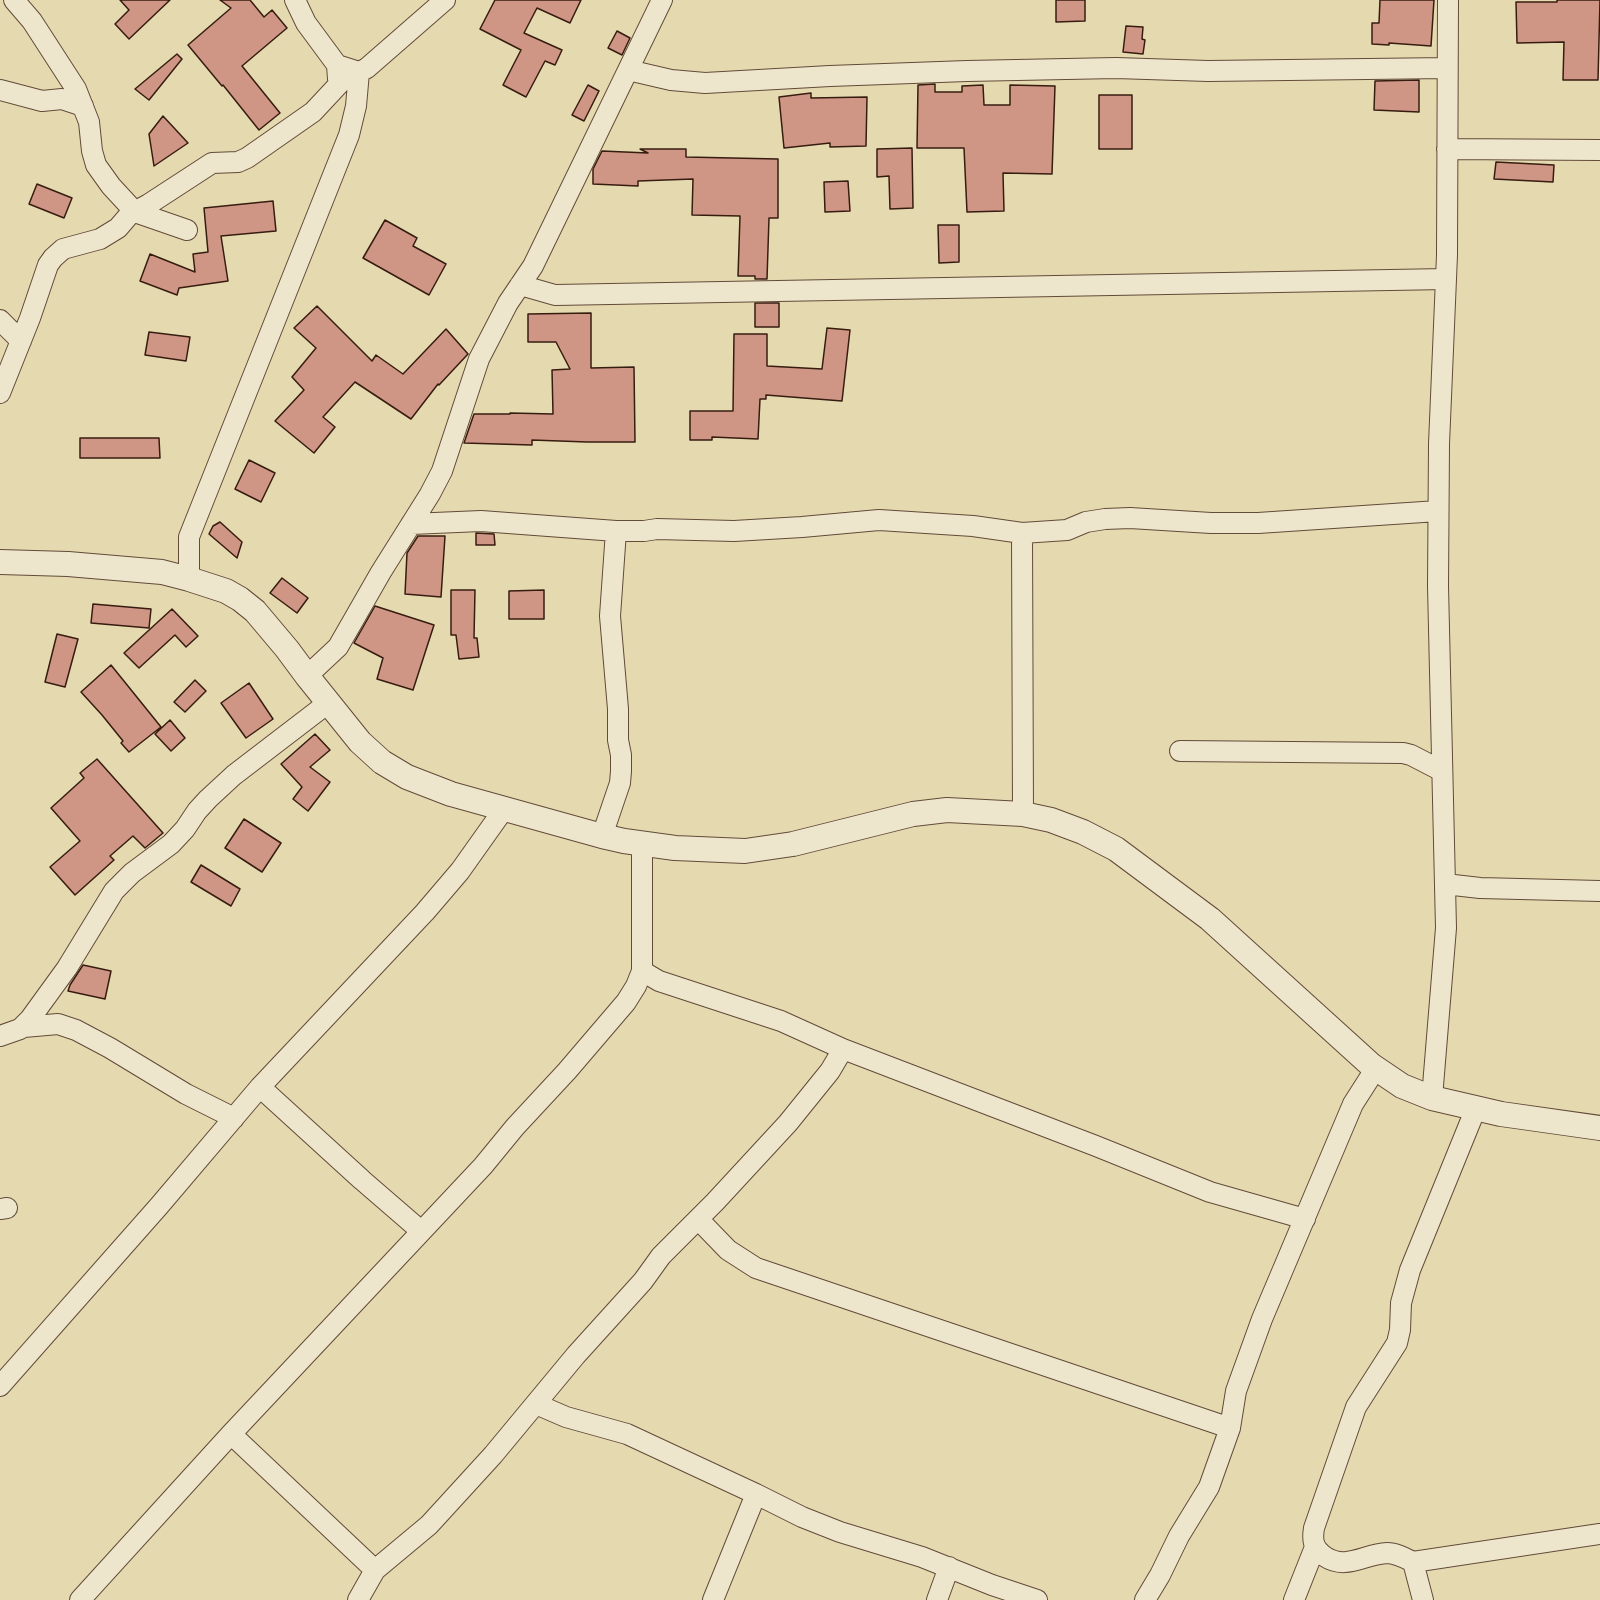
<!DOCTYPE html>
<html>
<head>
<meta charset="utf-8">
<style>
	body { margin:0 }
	canvas { display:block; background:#e5d9b0 }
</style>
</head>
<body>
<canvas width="1600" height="1600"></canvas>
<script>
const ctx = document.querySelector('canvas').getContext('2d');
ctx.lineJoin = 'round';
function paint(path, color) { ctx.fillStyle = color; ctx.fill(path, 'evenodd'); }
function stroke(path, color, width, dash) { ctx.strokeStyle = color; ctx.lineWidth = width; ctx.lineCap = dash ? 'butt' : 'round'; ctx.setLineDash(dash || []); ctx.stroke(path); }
const building = new Path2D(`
	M120,0H170L129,39L115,24L129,10Z
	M220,0H250L264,17L272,10L287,28L242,66L280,113L259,130L223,85L222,86L188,45L231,8Z
	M495,0H581L570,23L537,8L524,33L562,50L555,65L545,61L526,97L503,85L521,50L480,29Z
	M1056,0H1085V21L1056,22Z
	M1380,0H1434L1431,46L1389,43V45L1372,44V23H1379Z
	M1557,0H1600L1598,80H1563L1564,42L1517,43L1516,2H1557Z
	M1126,26L1143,27L1142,39L1145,40L1143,54L1123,52Z
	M617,31L630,38L622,55L608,48Z
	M177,54L182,59L149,100L135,89Z
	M1419,80V112L1374,110L1375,81Z
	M935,84V92H962V86L983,85L984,105H1010V85L1055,86L1052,174L1003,173L1004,211L967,212L964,148H917L918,85Z
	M588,85L599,91L584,121L572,115Z
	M811,93V98L867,97L866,146L830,147V143L784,148L779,97Z
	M1099,95H1132V149H1099Z
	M163,116L188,143L154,166L149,134Z
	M912,148L913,208L890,209L889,176L877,177V149Z
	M640,149H686V157L778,159V218H769L767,279H755V276H738L740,216L692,215L693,179L638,181V186L593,184V169L602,151L648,153Z
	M1496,162L1554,165L1553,182L1494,179Z
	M848,181L850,211L825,212L824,182Z
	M37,184L72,198L64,218L29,204Z
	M273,201L276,231L221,236L228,281L179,288L177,295L140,281L150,254L195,272L193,254L208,252L204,208Z
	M385,220L417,238L413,246L446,264L429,295L363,258Z
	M938,225H959V262L939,263Z
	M755,303H779V327H755Z
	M317,306L372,361L376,355L403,374L446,329L468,354L439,385L438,384L411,419L355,382L323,417L335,427L314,453L275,421L304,390L292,377L316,348L294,328Z
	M591,313V368L634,367L635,442H587L532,440V445L464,443L474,414H510V413L553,414L552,370L570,369L556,342H528V314Z
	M827,328L850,330L842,401L766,395V399H760L758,439L712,437V440H690V411H733L734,334H767V366L822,369Z
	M149,332L190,337L186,361L145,355Z
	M80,438H159L160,458H80Z
	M249,460L275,473L261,502L235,489Z
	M220,522L242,542L237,558L209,534L213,526Z
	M476,533L494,534L495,545H476Z
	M418,536H445L441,597L405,594L407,553Z
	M282,578L308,598L297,613L270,593Z
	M451,590H475L474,638H477L479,657L459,659L456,635H451Z
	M544,590V619H509V591Z
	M93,604L151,609L149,628L91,623Z
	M375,606L434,625L413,690L377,679L383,658L354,643Z
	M172,609L198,636L186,647L175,635L139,668L124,653Z
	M57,634L78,639L65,687L45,682Z
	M111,665L161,727L129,752L121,743L123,741L102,715L81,692Z
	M195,680L206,691L185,712L174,702Z
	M249,683L273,719L246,738L221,703Z
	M170,720L185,738L171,751L155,734Z
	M315,734L330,750L310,767L330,782L308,811L293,799L302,787L281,764Z
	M97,759L163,833L145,848L133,836L110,856L114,860L75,895L50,867L80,841L51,808L84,778L80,773Z
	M244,819L281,843L262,872L225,848Z
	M201,865L240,889L231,906L191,882Z
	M83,965L111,971L105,999L68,991L70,985Z`);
const minor = new Path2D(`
	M14,0L32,21L76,89L89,122L92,151L96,165L111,186L135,212L187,230
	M295,0L306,23L337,65L338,79
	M628,70L671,80L705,83L830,76L967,71L1116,68L1208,71L1447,68
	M0,90L42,101L62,99L83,106
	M1447,149L1600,150
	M520,285L555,295L1446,279
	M0,320L21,341
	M0,393L30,318L48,265L53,258L63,249L100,239L118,228L130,214L149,204L212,163L238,162L247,158L313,112L341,82L367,68L445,0
	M411,524L481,521L616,531H644L657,529L734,531L802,527L879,520L973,526L1022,533L1067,530L1086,522L1105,519L1130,518L1211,523H1258L1438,511
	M1022,533L1023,814
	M189,579V537L349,135L356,106L359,72L337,65
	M307,676L338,647L381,572L430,494L442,471L479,359L508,303L533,266L662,0
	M1180,751L1403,753L1411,755L1442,771
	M602,836L620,783L621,771V755L618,740V709L610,616L616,531
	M1445,884L1480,888L1600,891
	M24,1027L58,1024L76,1030L110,1048L186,1094L234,1118
	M0,1036L20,1029L30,1019L67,968L114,891L132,873L171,844L185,829L197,811L208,799L234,775L328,703
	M843,1049L1096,1146L1210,1192L1305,1219
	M260,1087L362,1180L421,1231
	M1432,1098L1446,928L1438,586L1439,444L1447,255L1448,0
	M0,1209L7,1208
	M698,1219L728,1250L756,1268L1230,1428
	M0,1386L159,1206L260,1087L425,912L460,871L504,809
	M536,1404L566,1417L627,1434L756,1494L802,1517L840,1532L922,1557L992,1585L1037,1600
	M231,1434L375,1570
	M1413,1562L1600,1534
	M80,1600L231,1434L483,1166L515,1127L567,1071L626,1002L636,986L642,971V844
	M358,1600L375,1570L429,1525L493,1455L576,1355L643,1281L661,1256L715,1202L788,1123L830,1071L843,1049L781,1021L659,981L642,971
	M713,1600L756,1494
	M937,1600L949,1567
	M1145,1600L1160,1575L1179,1536L1209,1487L1230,1428L1236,1391L1262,1319L1353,1104L1376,1068
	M1294,1600L1315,1547
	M1423,1600L1413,1562C1405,1558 1396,1553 1387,1553C1364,1554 1346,1571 1324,1556C1313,1548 1312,1540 1314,1528L1356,1407L1397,1343L1400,1330L1401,1303L1410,1270L1476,1108`);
const tertiary = new Path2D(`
	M0,562L68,564L162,572L189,579L226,591L240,599L255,611L287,649L307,676L360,742L382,762L407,777L451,794L602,836L624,841L675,848L745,851L793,844L913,814L947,810L1023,814L1051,820L1083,832L1116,849L1210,919L1371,1065L1402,1086L1432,1098L1501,1114L1600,1128`);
paint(building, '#d09685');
stroke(building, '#371c10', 1.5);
stroke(minor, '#624b38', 22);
stroke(tertiary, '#624b38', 26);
stroke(minor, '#eee6cc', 20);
stroke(tertiary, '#eee6cc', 24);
</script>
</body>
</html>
